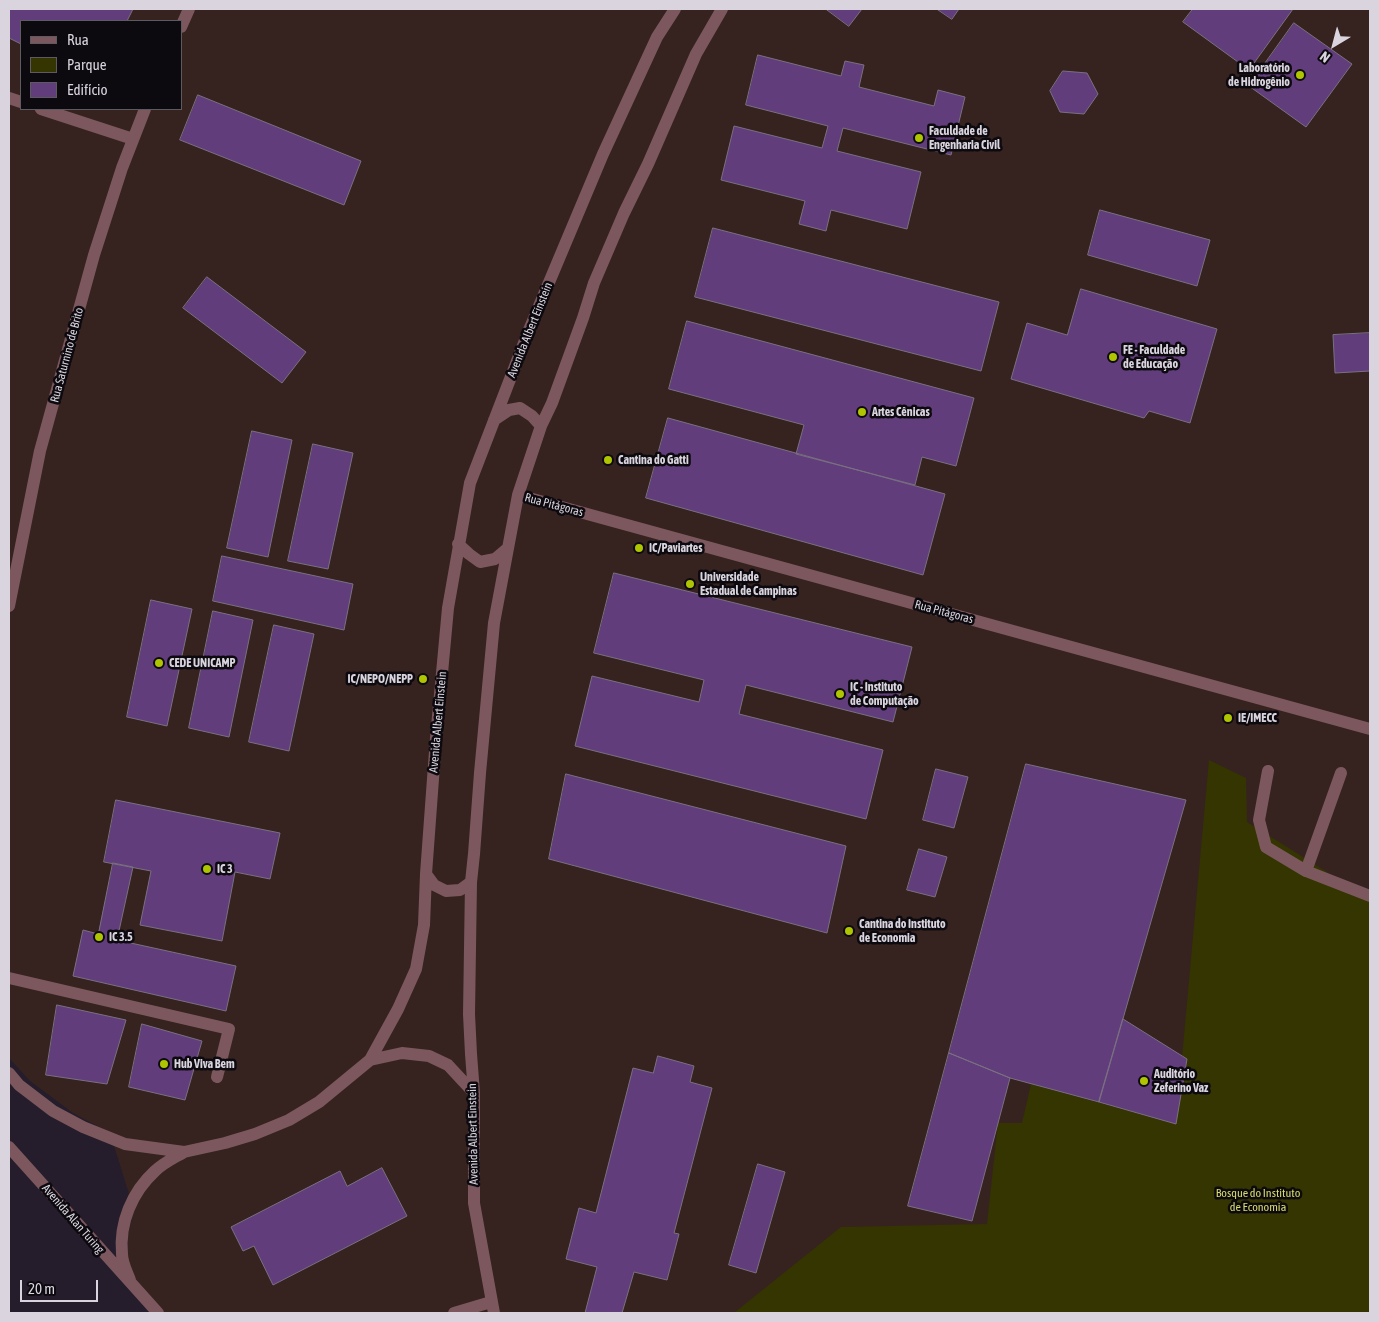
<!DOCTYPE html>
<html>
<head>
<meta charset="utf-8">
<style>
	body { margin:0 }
	#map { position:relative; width:1379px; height:1322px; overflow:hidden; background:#251d2b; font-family:"Asap Condensed",sans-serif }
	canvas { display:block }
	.frame { position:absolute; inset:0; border:10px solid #d9d4de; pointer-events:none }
	.legend { position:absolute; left:20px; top:20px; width:162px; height:90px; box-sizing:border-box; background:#0c090f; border:1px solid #5e5a62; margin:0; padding:6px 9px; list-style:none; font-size:15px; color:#d9d4de }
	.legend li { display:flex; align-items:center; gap:10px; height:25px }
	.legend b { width:25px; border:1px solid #5e5a62 }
	.north { position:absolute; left:1309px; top:20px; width:50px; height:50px; -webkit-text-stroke:4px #0c090f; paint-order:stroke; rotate:217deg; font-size:14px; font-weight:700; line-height:20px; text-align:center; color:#d9d4de }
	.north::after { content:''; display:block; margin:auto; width:18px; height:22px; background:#d9d4de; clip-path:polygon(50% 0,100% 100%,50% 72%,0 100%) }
	.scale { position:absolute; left:20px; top:1280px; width:78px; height:22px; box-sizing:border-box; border:2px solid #d9d4de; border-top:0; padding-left:6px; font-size:15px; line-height:18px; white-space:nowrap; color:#d9d4de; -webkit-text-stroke:4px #0c090f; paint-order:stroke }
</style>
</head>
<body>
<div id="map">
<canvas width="1379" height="1322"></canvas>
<div class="frame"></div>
<ul class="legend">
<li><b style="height:6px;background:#7c585e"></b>Rua</li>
<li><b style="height:14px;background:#343501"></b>Parque</li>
<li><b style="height:14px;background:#623d7c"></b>Edifício</li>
</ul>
<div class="north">N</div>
<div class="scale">20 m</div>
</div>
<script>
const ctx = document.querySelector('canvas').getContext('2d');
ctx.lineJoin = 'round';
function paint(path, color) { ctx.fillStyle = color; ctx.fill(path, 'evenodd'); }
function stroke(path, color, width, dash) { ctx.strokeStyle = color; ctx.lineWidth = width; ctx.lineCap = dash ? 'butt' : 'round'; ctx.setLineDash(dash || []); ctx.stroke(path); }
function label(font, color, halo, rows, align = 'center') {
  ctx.font = font + ' "Asap Condensed",sans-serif'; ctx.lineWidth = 5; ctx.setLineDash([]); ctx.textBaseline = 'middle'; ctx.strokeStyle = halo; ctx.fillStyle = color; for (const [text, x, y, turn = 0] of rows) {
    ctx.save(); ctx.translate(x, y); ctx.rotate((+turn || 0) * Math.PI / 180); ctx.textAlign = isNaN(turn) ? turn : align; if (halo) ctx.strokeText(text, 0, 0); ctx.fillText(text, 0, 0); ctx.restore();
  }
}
const education = new Path2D(`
	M9,9H1370V1313H154L128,1279V1234L134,1210L110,1133L73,1113L30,1081L9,1058ZM21,21H181V109H21Z`);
const green = new Path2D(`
	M1209,760L1246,778L1247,822L1370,899V1313H734L841,1227L987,1224L998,1123H1022L1031,1084L1176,1124Z`);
const building = new Path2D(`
	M9,9H133L127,21H21V44L9,38Z
	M826,9H862L849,26Z
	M937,9H959L952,19Z
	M1193,9H1293L1249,70L1183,22Z
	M1294,23L1352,64L1306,127L1249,86Z
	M758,55L841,76L845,61L864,65L859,87L934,106L938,90L965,97L951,155L843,128L837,151L921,172L907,229L831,210L826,231L799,224L805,201L721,180L734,126L822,148L828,126L746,105Z
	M1063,71L1087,73L1098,94L1084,114L1060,112L1050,91Z
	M198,95L361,161L344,205L180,140Z
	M1100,210L1210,240L1197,286L1088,255Z
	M713,228L999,302L981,371L695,297Z
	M207,277L306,352L282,383L183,308Z
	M1081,289L1217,329L1190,423L1149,411L1144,418L1011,379L1027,323L1067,335Z
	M687,321L974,398L956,466L922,457L915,485L796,454L804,425L669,389Z
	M1370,333V371L1335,373L1333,335Z
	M668,418L945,494L923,575L646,498Z
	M252,431L292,440L268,557L227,548Z
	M313,444L353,453L328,569L288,561Z
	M222,556L353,584L344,630L213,601Z
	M614,573L912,647L893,722L746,685L739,714L883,750L866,819L575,746L592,676L699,702L704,680L594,653Z
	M151,600L192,609L167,726L127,717Z
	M213,611L253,620L229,737L189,728Z
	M274,625L314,634L289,751L249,742Z
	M1026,764L1186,800L1099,1102L1010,1078L949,1053Z
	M936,769L968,777L954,828L923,820Z
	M566,774L846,846L827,933L549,859Z
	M116,800L280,833L270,879L235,872L222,941L140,925L151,871L104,862Z
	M919,849L947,857L935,897L907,890Z
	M113,863L133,867L117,940L236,966L226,1011L73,976L83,930L98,934Z
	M57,1005L126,1020L107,1084L46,1075Z
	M1123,1019L1187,1059L1176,1124L1099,1102Z
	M142,1024L202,1041L185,1100L129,1087Z
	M949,1053L1010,1078L972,1221L908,1206Z
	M658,1056L694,1066L690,1082L712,1088L674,1233L679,1234L667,1280L634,1272L622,1313H585L597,1267L566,1259L579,1208L596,1213L633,1068L653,1073Z
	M758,1164L785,1172L756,1273L729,1265Z
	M382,1168L407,1216L273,1285L254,1246L243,1251L231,1227L340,1171L347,1186Z`);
const minor = new Path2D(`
	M181,27L189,9
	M9,98L21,102
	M41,109L133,139
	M494,420L509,410L520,408L532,416L541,426
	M518,495L1370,729
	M458,544L469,554L480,562L495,559L508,548
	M9,606L40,451L94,255L122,168L145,109
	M1268,771L1259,820L1266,847L1306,871L1370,896
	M1306,871L1341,773
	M426,874L434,885L446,891L460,890L471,882
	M9,978L229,1029L217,1077
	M370,1060L402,1053L429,1056L448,1065L474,1093
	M9,1073L19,1085L53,1111L83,1127L125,1144L184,1152L225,1143L255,1134L289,1120L319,1102L370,1060L398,1009L416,969L424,925L426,874L436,738L448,608L470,483L529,330L603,154L657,37L675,9
	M9,1147L158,1313
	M130,1280C127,1272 122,1263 122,1254C119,1223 132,1192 155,1171C163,1163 174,1158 184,1152
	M454,1313L491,1302
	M494,1313L474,1203V1093L471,1054L469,1014L471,882L474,854L480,773L494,623L518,495L541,426L552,403L583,318L594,283L624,213L648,164L696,54L722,9`);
const markers = [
	[1300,75,5,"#b0c501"],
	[919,138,5,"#b0c501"],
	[1113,357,5,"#b0c501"],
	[862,412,5,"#b0c501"],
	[608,460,5,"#b0c501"],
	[639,548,5,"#b0c501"],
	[690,584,5,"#b0c501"],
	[159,663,5,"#b0c501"],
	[423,679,5,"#b0c501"],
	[840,694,5,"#b0c501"],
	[1228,718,5,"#b0c501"],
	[207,869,5,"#b0c501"],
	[849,931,5,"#b0c501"],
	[99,937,5,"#b0c501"],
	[164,1064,5,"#b0c501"],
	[1144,1081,5,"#b0c501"]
];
const poiNames = [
	["Laboratório",1290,68,"right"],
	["de Hidrogênio",1290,82,"right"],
	["Faculdade de",929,131],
	["Engenharia Civil",929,145],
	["FE - Faculdade",1123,350],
	["de Educação",1123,364],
	["Artes Cênicas",872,412],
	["Cantina do Gatti",618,460],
	["IC/Paviartes",649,548],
	["Universidade",700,577],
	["Estadual de Campinas",700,591],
	["CEDE UNICAMP",169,663],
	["IC/NEPO/NEPP",413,679,"right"],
	["IC - Instituto",850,687],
	["de Computação",850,701],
	["IE/IMECC",1238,718],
	["IC 3",217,869],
	["Cantina do Instituto",859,924],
	["de Economia",859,938],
	["IC 3.5",109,937],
	["Hub Viva Bem",174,1064],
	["Auditório",1154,1074],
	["Zeferino Vaz",1154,1088]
];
const streetNames = [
	["Avenida Albert Einstein",530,330,-68],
	["Rua Saturnino de Brito",67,355,-75],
	["Rua Pitágoras",554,505,15],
	["Rua Pitágoras",944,612,15],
	["Avenida Albert Einstein",438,722,-85],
	["Avenida Albert Einstein",473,1134,-91],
	["Avenida Alan Turing",73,1219,49]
];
const parkNames = [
	["Bosque do Instituto",1258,1193],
	["de Economia",1258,1207]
];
paint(education, '#36231f');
paint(green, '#343501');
paint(building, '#623d7c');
stroke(building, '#797081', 1);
stroke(minor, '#7c585e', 12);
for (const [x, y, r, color] of markers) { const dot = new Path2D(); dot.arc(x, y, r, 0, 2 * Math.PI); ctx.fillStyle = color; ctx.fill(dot); stroke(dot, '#0c090f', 2); }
label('bold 12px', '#d9d4de', '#0c090f', poiNames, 'left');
label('12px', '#d9d4de', '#0c090f', streetNames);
label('12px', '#d8dc6a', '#0c090f', parkNames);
</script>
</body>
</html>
